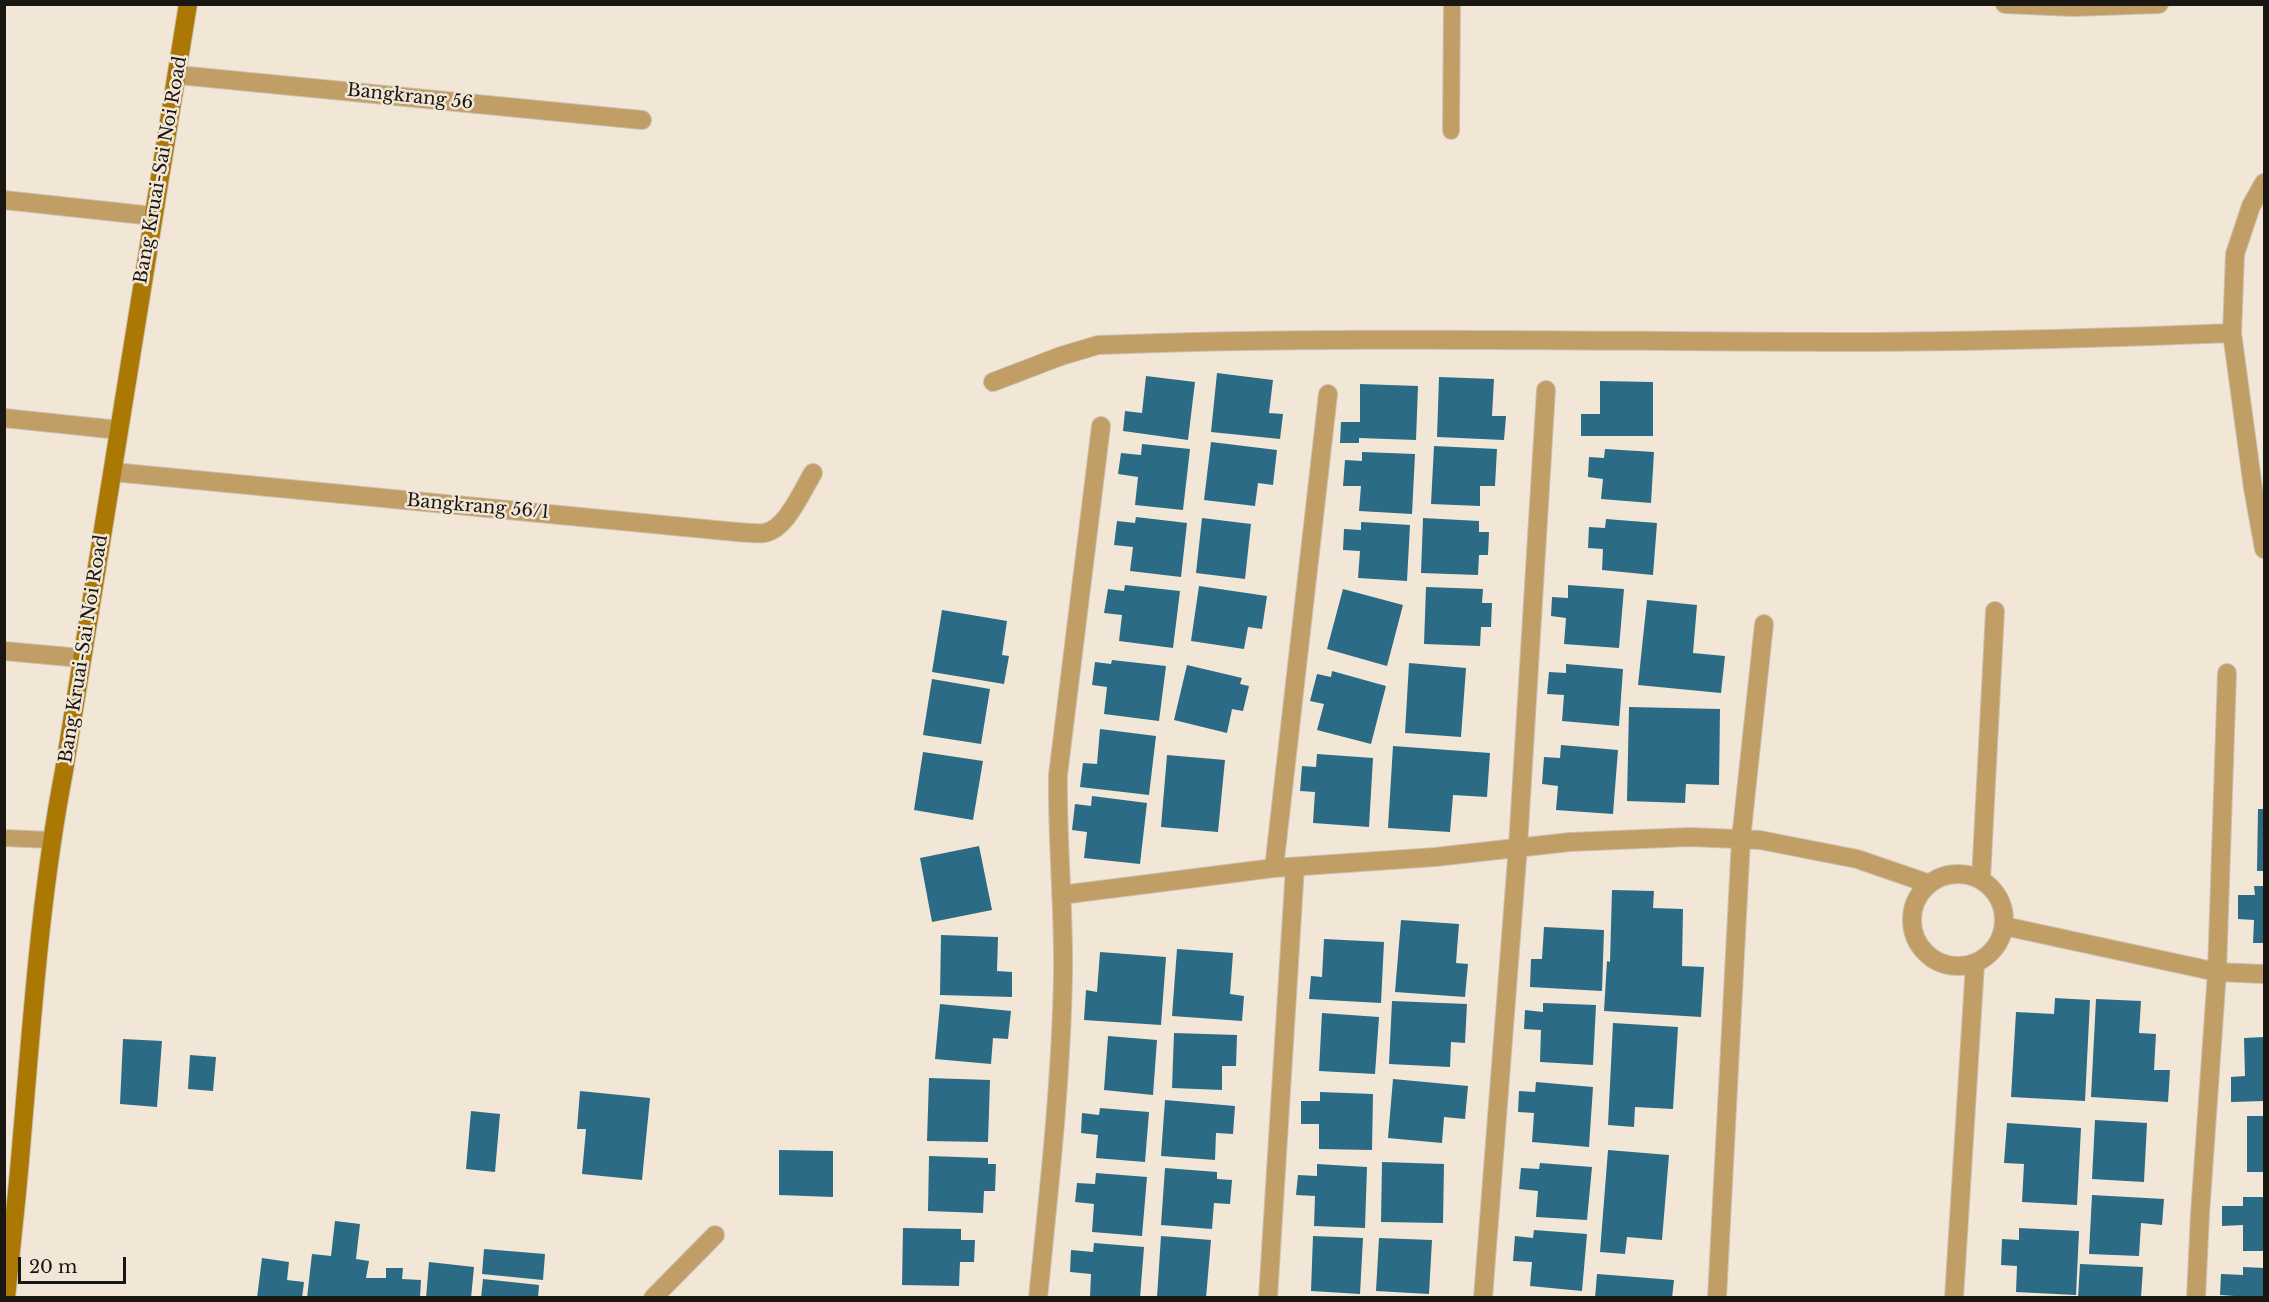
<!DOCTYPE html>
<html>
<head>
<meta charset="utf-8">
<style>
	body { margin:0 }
	#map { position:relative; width:2269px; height:1302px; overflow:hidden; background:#f2e7d7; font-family:"Libre Baskerville",serif }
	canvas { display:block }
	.frame { position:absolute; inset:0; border:6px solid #1a1611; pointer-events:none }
	.scale { position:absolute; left:18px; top:1257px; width:108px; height:27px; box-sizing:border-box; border:3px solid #1a1611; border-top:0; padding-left:8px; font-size:18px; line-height:21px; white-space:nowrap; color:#1a1611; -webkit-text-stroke:4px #f2e7d7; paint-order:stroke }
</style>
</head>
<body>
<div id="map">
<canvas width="2269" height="1302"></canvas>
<div class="frame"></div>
<div class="scale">20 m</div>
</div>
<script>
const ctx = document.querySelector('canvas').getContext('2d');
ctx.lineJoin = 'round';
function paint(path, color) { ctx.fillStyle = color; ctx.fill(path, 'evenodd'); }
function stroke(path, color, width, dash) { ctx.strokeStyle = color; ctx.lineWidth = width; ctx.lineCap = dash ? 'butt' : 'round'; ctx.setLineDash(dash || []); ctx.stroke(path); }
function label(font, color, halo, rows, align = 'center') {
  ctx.font = font + ' "Libre Baskerville",serif'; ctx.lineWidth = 5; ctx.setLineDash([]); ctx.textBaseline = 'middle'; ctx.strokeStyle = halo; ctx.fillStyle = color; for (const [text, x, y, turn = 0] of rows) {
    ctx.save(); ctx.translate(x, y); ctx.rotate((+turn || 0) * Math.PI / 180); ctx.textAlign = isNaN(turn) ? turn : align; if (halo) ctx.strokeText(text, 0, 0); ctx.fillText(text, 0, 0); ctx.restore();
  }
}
const building = new Path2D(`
	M1217,373L1273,380L1269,413L1283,414L1280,439L1211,432Z
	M1146,376L1195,382L1188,440L1123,431L1125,411L1142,413Z
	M1439,377L1494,379L1492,416H1506L1504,440L1437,437Z
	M1600,381L1653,382V436H1581V414H1600Z
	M1360,384L1418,386L1416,440L1359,438V443H1340L1341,422H1360Z
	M1211,442L1277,450L1273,485L1258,483L1255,506L1204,500Z
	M1142,444L1190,449L1183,510L1135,505L1138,477L1118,474L1121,453L1141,455Z
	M1434,446L1497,449L1495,486H1480V506L1431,504Z
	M1605,449L1654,452L1651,503L1601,499L1603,479L1588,477L1589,457L1604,458Z
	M1362,452L1415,454L1412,514L1359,511L1361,486H1343L1345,460L1362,461Z
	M1136,517L1187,523L1181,577L1130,571L1133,547L1114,545L1117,521L1135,523Z
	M1202,518L1251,524L1245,579L1196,573Z
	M1423,518L1479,521V532H1489L1488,555H1479L1478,575L1421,573Z
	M1606,519L1657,523L1653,575L1602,570L1603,549L1588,548L1589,527L1605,528Z
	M1361,522L1410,525L1407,581L1358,578L1360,551L1343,550L1344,529L1361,530Z
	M1125,585L1180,591L1173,648L1119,641L1122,615L1104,613L1108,589L1124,591Z
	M1568,585L1624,589L1619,648L1564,644L1566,618L1551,616L1552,597L1568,598Z
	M1199,586L1267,596L1262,629L1248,627L1244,649L1191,641Z
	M1426,587L1483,589L1482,603H1492L1491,627H1481L1480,646L1424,644Z
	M1343,589L1403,605L1387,666L1327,649Z
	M1647,600L1697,605L1693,653L1725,656L1721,693L1638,685Z
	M942,610L1007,621L1002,655L1009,656L1004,684L932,672Z
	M1112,660L1166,666L1159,721L1104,714L1107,687L1092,685L1095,662L1111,664Z
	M1409,663L1466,668L1461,737L1405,733Z
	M1566,664L1623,669L1619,726L1562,721L1564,695L1547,694L1549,672L1566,673Z
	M1187,665L1242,678L1240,684L1249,686L1243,711L1232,709L1227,733L1174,720Z
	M1332,671L1386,686L1371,744L1317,730L1324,704L1310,701L1317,674L1331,677Z
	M932,679L990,689L981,744L923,735Z
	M1629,707L1720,709L1719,785L1686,784L1685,803L1627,801Z
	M1100,729L1156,736L1149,795L1080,787L1083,763L1097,764Z
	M1561,745L1618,750L1613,814L1556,810L1558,786L1542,784L1544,757L1560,758Z
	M1393,746L1490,753L1487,797L1453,795L1450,832L1388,828Z
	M923,752L983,761L973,820L914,810Z
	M1317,754L1373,758L1369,827L1313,823L1315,792L1300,791L1302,766L1316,767Z
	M1167,755L1225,760L1218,832L1161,827Z
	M1092,796L1147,803L1140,864L1084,858L1087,832L1072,830L1075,804L1091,806Z
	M2258,809H2264V871H2257Z
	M979,846L992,910L932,922L920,858Z
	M2254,886H2264V943H2253L2254,920L2238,919V895H2255Z
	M1612,890L1654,891L1653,908L1683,909L1682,966L1704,967L1701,1017L1604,1011L1607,961L1610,962Z
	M1401,920L1459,924L1456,963L1468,964L1465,997L1395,992Z
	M1544,927L1604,930L1602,991L1530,987L1531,959H1542Z
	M941,935L998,937L997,971L1012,972V997L940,995Z
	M1324,939L1384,942L1381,1003L1309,999L1311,976L1322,977Z
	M1177,949L1233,953L1230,994L1244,996L1242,1021L1172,1016Z
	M1100,952L1166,957L1161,1025L1084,1020L1086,990L1097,992Z
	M2055,998L2090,1000L2085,1101L2011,1097L2016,1012L2054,1014Z
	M2096,999L2141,1001L2139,1033L2156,1034L2154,1070H2170L2168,1102L2091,1097Z
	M1392,1001L1467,1004L1465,1043L1451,1042L1450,1067L1389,1064Z
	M1543,1003L1596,1005L1593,1065L1540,1062L1541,1030L1524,1029L1525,1010L1543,1012Z
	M940,1004L1011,1011L1008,1039L993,1038L991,1064L935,1059Z
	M1322,1013L1379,1017L1375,1074L1319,1071Z
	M1613,1023L1678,1027L1673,1109L1635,1107L1634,1127L1608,1125Z
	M1174,1033L1237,1035L1236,1066H1222V1090L1172,1088Z
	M1108,1036L1157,1040L1153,1095L1104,1090Z
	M2264,1037V1101L2231,1102V1077L2245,1076L2244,1038Z
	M123,1039L162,1041L157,1107L120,1104Z
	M190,1055L216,1057L213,1091L188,1089Z
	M929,1078L990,1080L988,1142L927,1141Z
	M1393,1079L1468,1086L1465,1119L1444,1117L1442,1143L1388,1138Z
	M1536,1082L1593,1087L1589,1147L1532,1142L1534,1113L1518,1112L1519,1091L1535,1092Z
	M580,1091L650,1098L642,1180L582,1174L586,1129H577Z
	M1320,1092L1373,1094L1372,1150L1319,1149V1124H1301V1101H1320Z
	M1165,1100L1235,1106L1233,1134L1216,1133L1215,1160L1161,1156Z
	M1100,1108L1149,1112L1145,1162L1096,1158L1098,1135L1081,1133L1082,1113L1099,1115Z
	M471,1111L500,1114L495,1172L466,1169Z
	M2247,1116H2264V1172H2247Z
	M2095,1120L2147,1123L2144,1182L2092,1179Z
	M2007,1123L2081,1128L2077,1205L2022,1202L2024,1164L2004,1163Z
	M779,1150L833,1151V1197L779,1195Z
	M1608,1150L1669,1155L1662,1240L1627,1237L1625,1254L1600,1252Z
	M929,1156L988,1158V1164H996L995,1191H984L983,1213L928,1211Z
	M1382,1162L1444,1164L1443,1223L1381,1222Z
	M1540,1163L1592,1167L1587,1220L1536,1217L1538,1191L1519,1189L1521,1168L1539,1169Z
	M1317,1164L1367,1167L1365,1228L1314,1226L1315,1196L1296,1195L1298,1175L1317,1176Z
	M1165,1168L1217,1172V1179L1232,1180L1230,1204L1214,1203L1212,1229L1161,1225Z
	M1096,1173L1147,1177L1142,1236L1092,1232L1094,1204L1075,1202L1077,1183L1095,1184Z
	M2092,1195L2164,1199L2162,1225L2141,1223L2139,1256L2089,1254Z
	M2243,1197H2264V1251H2243V1225L2222,1226V1206H2243Z
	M335,1221L360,1224L356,1259L369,1261L366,1278H386V1268H403L402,1279L421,1280L420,1298H307L312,1254L331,1256Z
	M903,1228L961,1229V1240H975L974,1262H960L959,1286L902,1285Z
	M2019,1228L2079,1231L2076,1295L2016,1292L2017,1266L2001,1265L2002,1239L2019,1240Z
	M1534,1230L1587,1234L1582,1291L1530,1286L1532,1262L1513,1261L1515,1236L1533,1238Z
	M1161,1236L1211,1240L1206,1298L1157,1297Z
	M1313,1236L1363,1238L1360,1294L1311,1291Z
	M1379,1238L1432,1240L1429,1294L1376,1291Z
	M1094,1243L1144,1247L1140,1298H1090L1091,1274L1070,1272L1071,1250L1093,1252Z
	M484,1249L545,1254L543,1280L482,1274Z
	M262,1258L289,1262L287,1280L304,1282L302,1298H257Z
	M429,1262L474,1267L471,1298H426Z
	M2080,1264L2143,1267L2141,1298H2078Z
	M2243,1267L2264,1268V1298L2220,1295L2221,1274L2243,1275Z
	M1597,1274L1674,1280L1672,1298H1595Z
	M483,1279L539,1285L538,1298H481Z`);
const lane = new Path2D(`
	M1451,131L1452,4
	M4,838L51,840`);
const street = new Path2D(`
	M2005,4L2073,7L2159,4
	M178,75L642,120
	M2264,183L2251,206L2235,254L2232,333L2253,488L2264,549
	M4,200L153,216
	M993,382L1061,356L1098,345C1356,335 1615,342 1873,342C1993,341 2113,338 2232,333
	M4,418L119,430
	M113,472L726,531C738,532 752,534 764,533C786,530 802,491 813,473
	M4,651L81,658
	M1274,868L1328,394
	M1912 920a46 46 0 1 1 92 0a46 46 0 1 1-92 0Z
	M1981,879L1995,611
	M1061,895L1274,868L1435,857L1570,842L1690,837L1760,840L1857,859L1927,883
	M2004,926L2217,972L2264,974
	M653,1298L715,1235
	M1038,1298C1049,1190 1061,1083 1063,975C1064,908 1057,842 1058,775L1101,426
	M1268,1298L1295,867
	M1483,1298L1518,846L1546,390
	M1717,1298L1741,839L1764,624
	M1954,1298L1975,964
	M2196,1298L2200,1214L2217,972L2227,673`);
const secondary = new Path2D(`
	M6,1298C11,1248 17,1198 21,1148C32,1021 40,896 64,771L188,4`);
const streetNames = [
	["Bangkrang 56",410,97,6],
	["Bang Kruai-Sai Noi Road",161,170,-80],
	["Bangkrang 56/1",478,507,5],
	["Bang Kruai-Sai Noi Road",84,649,-81]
];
paint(building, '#2c6b85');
stroke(lane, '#cbc1b3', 18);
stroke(street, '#cbc1b3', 20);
stroke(secondary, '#cbc1b3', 20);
stroke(lane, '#c29e67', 16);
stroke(street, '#c29e67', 18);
stroke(secondary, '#ac7804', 18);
label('18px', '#1a1611', '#f2e7d7', streetNames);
</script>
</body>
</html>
